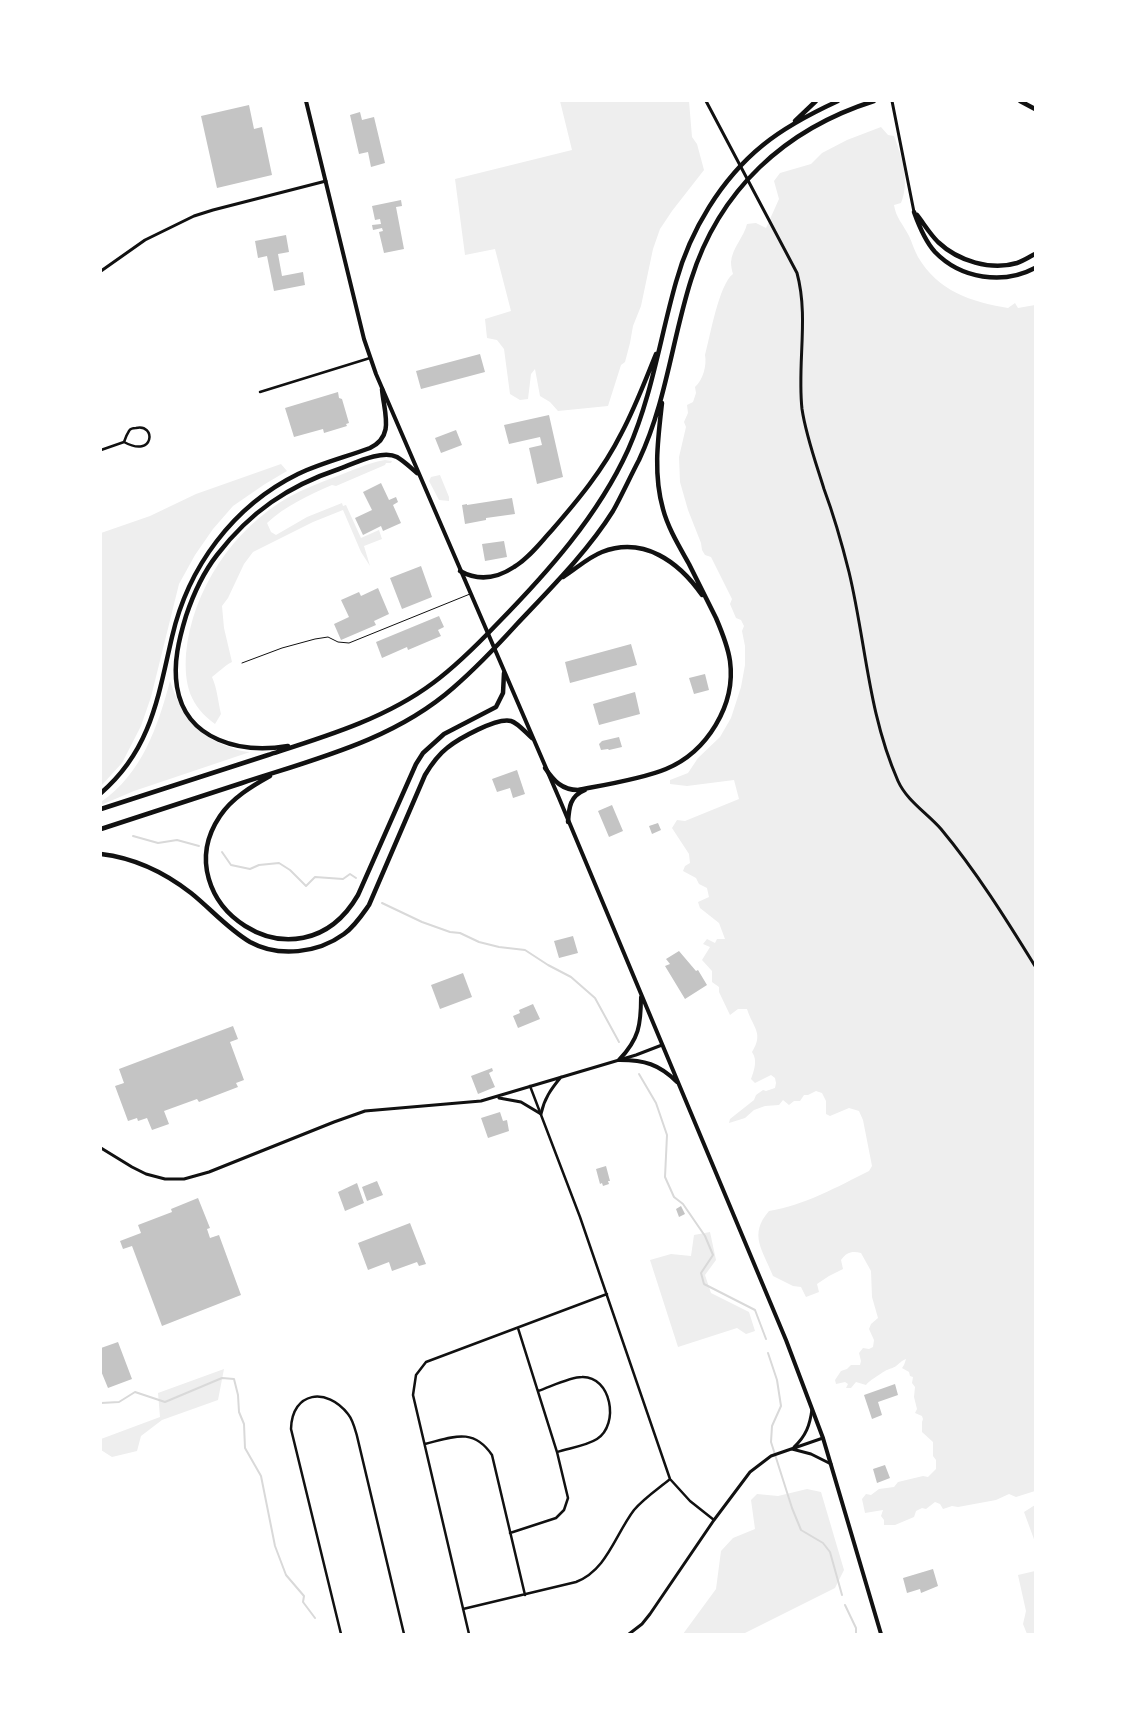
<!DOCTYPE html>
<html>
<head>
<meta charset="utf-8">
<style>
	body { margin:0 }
	#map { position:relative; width:1136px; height:1735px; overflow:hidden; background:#fff; font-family:"Source Sans 3",sans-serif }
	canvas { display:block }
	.frame { position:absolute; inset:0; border:102px solid #fff; pointer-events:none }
</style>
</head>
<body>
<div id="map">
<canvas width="1136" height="1735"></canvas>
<div class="frame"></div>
</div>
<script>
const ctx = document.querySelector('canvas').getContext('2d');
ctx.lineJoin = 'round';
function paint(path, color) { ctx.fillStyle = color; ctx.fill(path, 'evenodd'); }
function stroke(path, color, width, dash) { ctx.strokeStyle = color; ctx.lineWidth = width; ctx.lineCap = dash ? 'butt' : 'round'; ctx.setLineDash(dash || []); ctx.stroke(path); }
const green = new Path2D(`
	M560,101H689L692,137L697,144L704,170L672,211L660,229L653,249L641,306L633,326L630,343L625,362L621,365L608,406L558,411L550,402L540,396L535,369L531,374L528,399L520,400L510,394L504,349L497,340L487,338L485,319L511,311L495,249L465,255L455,179L572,150Z
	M881,127L888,135L894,136C902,157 910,182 901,203L894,205C896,218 903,224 909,236C912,242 914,250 918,257C938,291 971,302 1008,308L1015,303L1018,308L1035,305V1491L1016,1497L1009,1494L996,1500L958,1507L952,1506L943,1509L940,1504L935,1502L926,1509L922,1508L916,1511L914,1517L895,1525H884V1520L881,1516L883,1510L865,1513L862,1499L866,1494L871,1495L879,1489L894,1487L898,1482L923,1476L928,1477L936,1469V1460L933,1456V1442L922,1432V1422L923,1419L922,1416L915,1413L917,1409L914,1397L915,1387L912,1383L913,1377L910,1376L909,1372L902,1368L904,1365L906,1359C901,1361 900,1363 896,1366C894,1368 888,1369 885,1371C880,1374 869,1381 866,1385L856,1382L851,1388H846L848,1384L845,1382L836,1384L835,1380L841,1371L847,1369L851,1365H860L861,1361L859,1353L863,1348L869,1349L873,1347L874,1340L869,1329L871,1324L878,1318L872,1297L871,1271L861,1253C852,1251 847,1252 841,1260L843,1269L829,1276L817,1284L819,1292L806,1297L801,1287L793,1286L773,1276C763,1250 748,1235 769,1211C805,1205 837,1187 869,1171L872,1166L863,1120L859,1111L849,1108L830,1116L826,1114V1101L822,1093L816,1091L808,1095H804L800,1101H794L789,1105L783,1100L779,1105L765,1106L754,1110L745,1118L729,1123L730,1119L754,1100L756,1095L763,1090L766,1091L775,1088L776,1083L775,1078L771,1075L755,1083L751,1079C754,1071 758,1060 752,1052C764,1033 753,1028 747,1009H738L730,1015L719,992V987L712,982V971L702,960L710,947L703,944L707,939L715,943L717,939H725L719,923L700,908L698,902L709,897L707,888L699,884L696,878L683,871L685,866L690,863L689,854L672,828L677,820L685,821L739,799L734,780L687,786L670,784V780L688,773L698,758L720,737L731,718L741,687L745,665V646L742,631L744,626L741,620L736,618L730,604L732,599L711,557L705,555L702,550L701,543L688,510L680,482L679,457L686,427L684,422L688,413L687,405L693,402L696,393L695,387C703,380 707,365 705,355C710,337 719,284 733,274C732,271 731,266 731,262C732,248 744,237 747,224L756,223L766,228L779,199L774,181L780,173L811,164L822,153L847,140Z
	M385,460L392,461L391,463H386L385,465L336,486L332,485C309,495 285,506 267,523L271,532L276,535L307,517L342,503L343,506L346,505L361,538L379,530L382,539L364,546L370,566L361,552L343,510L313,522L253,552L244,564L228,598L222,606L224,628L232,662C224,666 219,672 212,677C217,688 218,701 221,714L215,724C190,706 184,685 186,654C192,590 233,529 289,497C304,489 319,483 335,477C351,471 368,463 385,460Z
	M281,464L287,471L265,484L233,506L213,529L195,555L179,584L151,697L141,726L122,763L101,786V533L150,516L196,494Z
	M440,475L449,497V501L439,500L429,481L431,477Z
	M170,681C180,710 193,733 224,745C232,748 241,752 250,752L134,791L101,805V802C142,774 158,726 170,681Z
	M710,1232L716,1260L705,1275L711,1293L749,1312L755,1331L746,1334L737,1328L678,1347L650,1260L671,1254L691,1256L694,1235Z
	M224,1369L218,1400L162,1420L141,1436L137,1451L112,1457L101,1450V1439L160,1417L158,1393Z
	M807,1489L821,1492L844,1570L835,1588L743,1634H683L716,1589L721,1551L733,1538L755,1529L751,1500L757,1494L778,1496Z
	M1035,1505V1542L1024,1512Z
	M1035,1571V1634H1027L1023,1624L1026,1611L1018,1575Z`);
const stream = new Path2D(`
	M133,836L158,843L177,840L199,846
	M222,852L231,865L250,869L259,865L279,863L290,870L306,886L315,877L343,879L350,874L356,878
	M382,903L422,922L450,932L460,933L479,942L499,947L525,950L548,965L571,977L595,998L619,1042
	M639,1074L656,1103L667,1135L665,1177L674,1197L683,1204L705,1236L713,1255L701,1273L704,1284L755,1310L766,1339
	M768,1353L777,1380L781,1406L772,1426L771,1442L792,1508L801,1530L823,1543L830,1552L842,1595
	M101,1403L119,1402L135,1392L165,1402L222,1378L234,1379L238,1395L239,1412L244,1424L245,1448L261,1476L275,1546L286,1575L304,1596L303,1602L315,1618
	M845,1605L856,1628V1634`);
const building = new Path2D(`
	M249,105L254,129L262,127L272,175L217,188L201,116Z
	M360,112L362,120L374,117L385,163L371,167L368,152L359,154L350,115Z
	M401,200L402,206L396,207L404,249L384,253L379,232L383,231L382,228L373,230L372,225L381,224L380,219L375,220L372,206Z
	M286,235L289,252L278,254L282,276L303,272L305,285L274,291L267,256L258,258L255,241Z
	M480,354L485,372L421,389L416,371Z
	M338,392L339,398L342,399L349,423L346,424L347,426L324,433L323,429L294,437L285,408Z
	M549,415L563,477L537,484L529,448L542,445L540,437L509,444L504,425Z
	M456,430L462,445L441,453L435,438Z
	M381,483L389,500L396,497L398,502L393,505L401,523L383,531L381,526L363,535L355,518L372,510L363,492Z
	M512,498L515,514L486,518V520L465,524L462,505L467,504V505Z
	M504,541L507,557L485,561L482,544Z
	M421,566L432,597L402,609L390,578Z
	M378,588L389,614L374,621L376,625L341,640L334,624L349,617L341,600L359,592L361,596Z
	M439,616L444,627L438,630L441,636L408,650L407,647L382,658L376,642Z
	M631,644L637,665L570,683L565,662Z
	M705,674L709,690L694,694L689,678Z
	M635,692L640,714L599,725L593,704Z
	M619,737L622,747L609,750L608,749L601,750L599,744L602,741Z
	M517,770L525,794L513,798L510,788L497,792L492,779Z
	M612,805L623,831L609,837L598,811Z
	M658,823L661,830L652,834L649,826Z
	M573,936L578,953L559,958L554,941Z
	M679,951L696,971L698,970L707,985L685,999L665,966L670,964L666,959Z
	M463,973L472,997L440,1009L431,985Z
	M533,1004L540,1019L518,1028L513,1016L520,1013L519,1010Z
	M233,1026L238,1039L230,1042L244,1080L236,1083L238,1087L199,1102L197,1099L164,1111L169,1124L152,1130L147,1118L138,1121L137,1118L128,1121L115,1086L124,1083L119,1069Z
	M492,1068L493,1071L489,1073L495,1087L478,1094L471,1076Z
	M500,1112L503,1121L507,1120L509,1131L488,1138L481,1118Z
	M606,1166L610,1181H608L609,1184L603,1186L602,1183L600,1184L596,1169Z
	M377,1181L383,1195L367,1201L362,1187Z
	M357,1183L364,1203L345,1211L338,1192Z
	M198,1198L210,1228L207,1229L210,1238L219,1235L241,1295L162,1326L132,1246L123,1249L120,1241L141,1233L138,1225L172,1212L171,1209Z
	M681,1206L685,1214L679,1217L676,1209Z
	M410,1223L426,1264L419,1266L417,1262L392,1271L389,1262L368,1270L358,1243Z
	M118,1342L132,1379L108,1388L101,1371V1348Z
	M895,1384L898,1395L878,1402L882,1415L872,1419L864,1395Z
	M885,1465L890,1478L877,1483L873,1469Z
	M933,1569L938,1586L921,1593L920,1589L907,1593L903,1578Z`);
const service = new Path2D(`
	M242,663L282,648L315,639L328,637L338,642L349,643L470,594`);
const minor = new Path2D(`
	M260,392L370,358
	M101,450L124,442C125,439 127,434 129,431C130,429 133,428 136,428C156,423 155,459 124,442
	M530,1086L580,1217L670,1479L690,1501L714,1520
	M538,1391C550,1387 570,1377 582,1377C611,1376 620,1424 597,1439C586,1446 569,1448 557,1452
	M425,1444C453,1437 473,1427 492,1455L525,1595
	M510,1533L556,1518L564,1510L568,1498L557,1452L518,1328
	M463,1609L576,1582C607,1570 615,1535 634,1510C644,1498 658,1489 670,1479
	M341,1634L291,1429C292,1391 327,1387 348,1414C353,1420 355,1429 357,1436L404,1634
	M469,1634L413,1395L416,1375L426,1362L607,1294`);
const tertiary = new Path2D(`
	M706,101L797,273C809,317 797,364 802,409C806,436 816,463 824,489C834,516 842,544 849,572C866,643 868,713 898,781C907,801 927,813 941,829C976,871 1006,919 1035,966
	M101,271L145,240L194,216L213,210L326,181
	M794,1447C806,1436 810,1425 812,1409
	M792,1449L811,1454L831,1464
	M629,1634L642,1624L650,1614L714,1520L750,1472L771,1456L823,1438`);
const secondary = new Path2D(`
	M892,101L914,212
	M499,1098L521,1102L541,1114C544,1099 551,1089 561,1077
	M101,1148L132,1167L146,1174L165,1179H184L209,1172L334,1122L365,1111L481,1101L636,1055L662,1045`);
const primary = new Path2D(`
	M306,101L364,339L376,374L559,798L786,1340L823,1438L881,1634
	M619,1060C639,1039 641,1025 641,997
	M620,1060C644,1060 659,1064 677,1082`);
const motorway = new Path2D(`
	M1020,101L1035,109
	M795,121L816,101
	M914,212C919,226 925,241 935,252C961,279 1003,285 1035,268
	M917,215C924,224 930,234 938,242C958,261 991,271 1017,263C1023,261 1029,257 1035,254
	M460,571C478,581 496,579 514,567C529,558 540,543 552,530C578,500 603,470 621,434C635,408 645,381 656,354
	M563,577C576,569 587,558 602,552C644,536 679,562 702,595
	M288,746C242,754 186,741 177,687C173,663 179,639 186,616C193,595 203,573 217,555C250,512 288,486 339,469C353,464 382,449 397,457C404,461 411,468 417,473
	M545,768C554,781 562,790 578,790C604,785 642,779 666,769C707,752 736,705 730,661C728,647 722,632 716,618C707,600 698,582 689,564C679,546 668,528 663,509C653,474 658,438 662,403
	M270,776C252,786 232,798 220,816C162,902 299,997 358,895L416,764L423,753L444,734L496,707L503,693L504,673
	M101,793C151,750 158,697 172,637C188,567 233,506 298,474C321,463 346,457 370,448C395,436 384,413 382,389
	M101,809C157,791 212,773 268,755C324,737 385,719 433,683C456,666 477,645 497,624C547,573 598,516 628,450C652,396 660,338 676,282C690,231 721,179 763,145C785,127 812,113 838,101
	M568,822C569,807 570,796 585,790
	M101,829C148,814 195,798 242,783C315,759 394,740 453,688C476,668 497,646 517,624C550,589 588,551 613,511C622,495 630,477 639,460C666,403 672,340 691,280C719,190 785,129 874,101
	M101,854C135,858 164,872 191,893C211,909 228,929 250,942C279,958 318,953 344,934C355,926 362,915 369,905L425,775C431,765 438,755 447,748C458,739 497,717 511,721C518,723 526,733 532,738`);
paint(green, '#eee');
stroke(stream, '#d9d9d9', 2);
paint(building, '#c4c4c4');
stroke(service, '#111', 1);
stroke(minor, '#111', 2.5);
stroke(tertiary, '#111', 3);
stroke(secondary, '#111', 3);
stroke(primary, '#111', 4);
stroke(motorway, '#111', 4.5);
</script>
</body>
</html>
